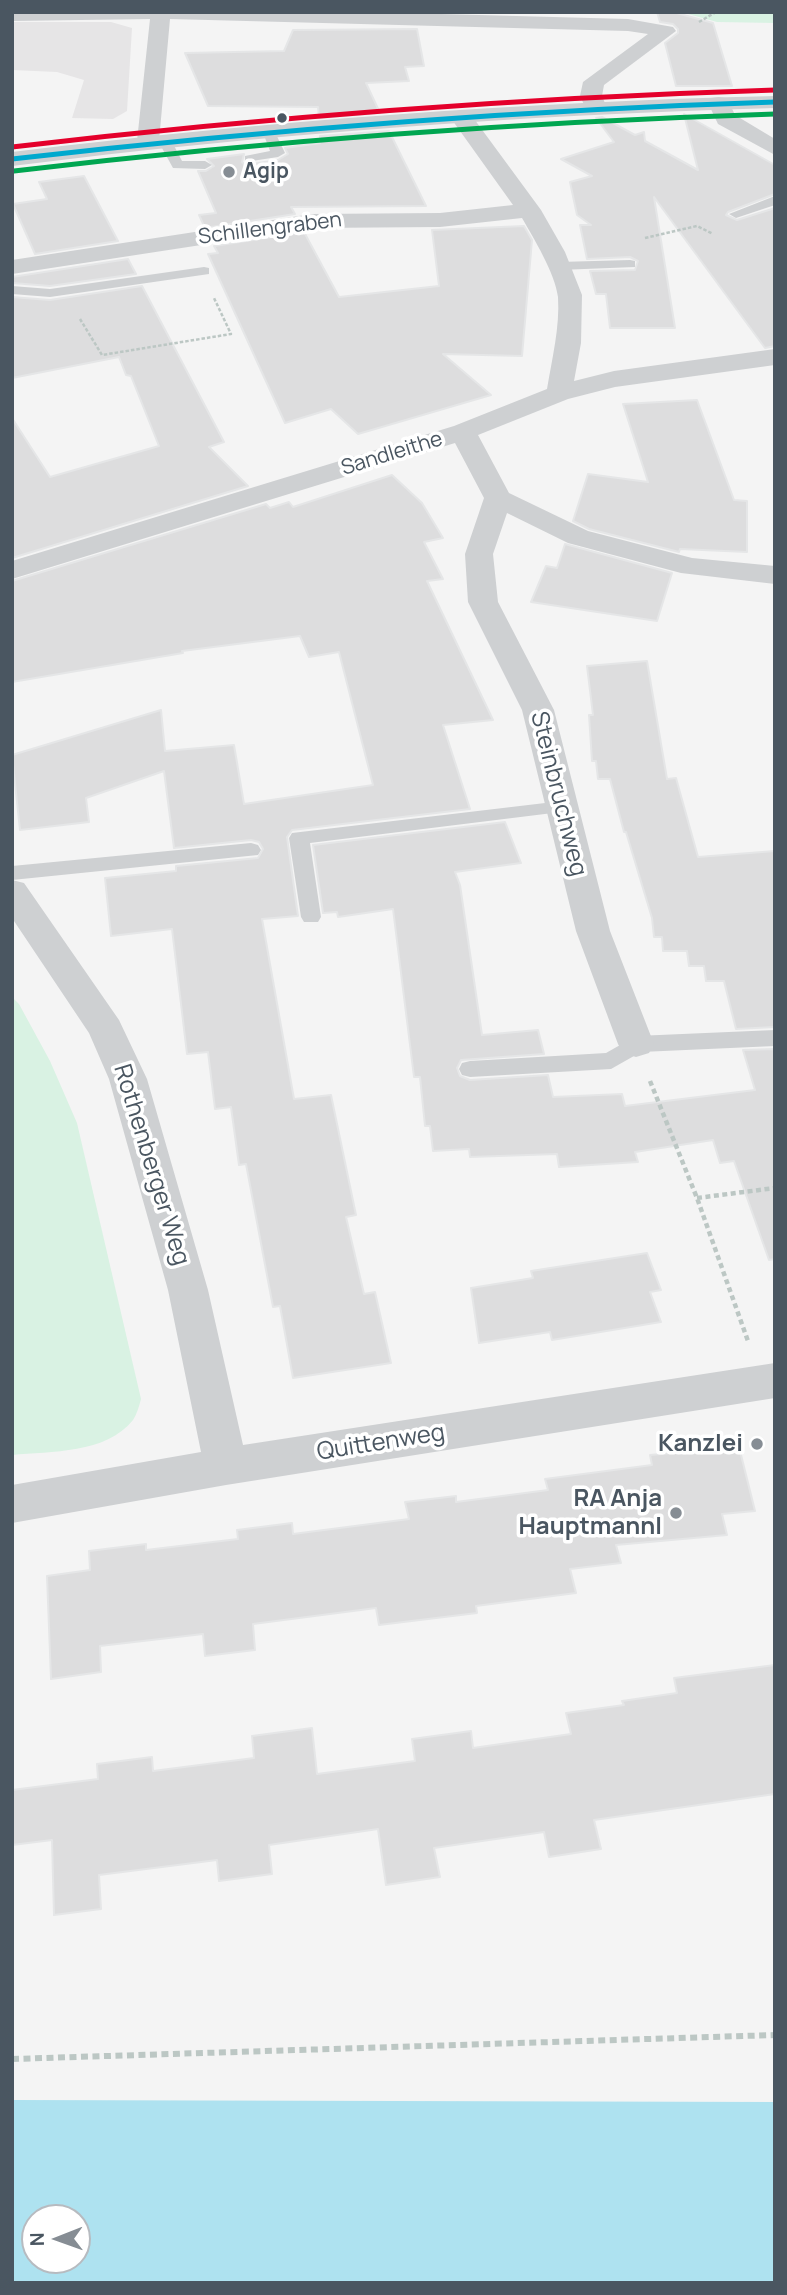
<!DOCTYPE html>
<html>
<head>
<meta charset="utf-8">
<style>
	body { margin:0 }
	#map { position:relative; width:787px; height:2295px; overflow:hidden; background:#f4f4f4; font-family:Manrope,sans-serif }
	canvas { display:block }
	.frame { position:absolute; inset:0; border:14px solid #4a5661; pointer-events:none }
	.north { position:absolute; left:21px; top:2204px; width:70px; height:70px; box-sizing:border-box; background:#fff; border:2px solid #b7bbc0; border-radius:50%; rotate:269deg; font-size:19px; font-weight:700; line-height:28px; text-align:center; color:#4a5661 }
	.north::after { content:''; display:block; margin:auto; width:24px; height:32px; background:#868d94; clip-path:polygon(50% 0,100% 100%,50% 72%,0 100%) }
</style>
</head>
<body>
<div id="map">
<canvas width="787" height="2295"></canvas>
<div class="frame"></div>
<div class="north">N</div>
</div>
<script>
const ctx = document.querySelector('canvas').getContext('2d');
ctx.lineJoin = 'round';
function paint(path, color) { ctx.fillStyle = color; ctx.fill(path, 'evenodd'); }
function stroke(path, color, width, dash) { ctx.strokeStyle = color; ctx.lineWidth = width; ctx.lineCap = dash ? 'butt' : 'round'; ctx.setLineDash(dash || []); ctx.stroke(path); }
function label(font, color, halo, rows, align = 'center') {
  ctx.font = font + ' Manrope,sans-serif'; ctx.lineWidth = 7; ctx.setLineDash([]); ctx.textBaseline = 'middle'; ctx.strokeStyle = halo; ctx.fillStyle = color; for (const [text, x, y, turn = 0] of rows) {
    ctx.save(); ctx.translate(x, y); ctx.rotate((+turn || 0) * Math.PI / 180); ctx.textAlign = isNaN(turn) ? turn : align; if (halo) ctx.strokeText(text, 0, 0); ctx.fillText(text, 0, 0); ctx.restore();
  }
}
const education = new Path2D(`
	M12,22H111L132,28L127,111L113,119L72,118L84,80L57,72L12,70Z`);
const green = new Path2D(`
	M681,12H775V23L717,22Z
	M12,997L19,1004L50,1061L77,1123L141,1399C139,1406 137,1414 133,1420C106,1454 51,1451 12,1455Z`);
const water = new Path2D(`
	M12,2100L775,2102V2283H12ZM35,2218H77V2260H35Z`);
const building = new Path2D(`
	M657,12H673L713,23L732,86H676L665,43L678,33V29L673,24L660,22Z
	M417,29L424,66L405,67L409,81L366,83L380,113L319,118L318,107L208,106L185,53L284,51L293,30Z
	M684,114L775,165V194L728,212L726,215L737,220L775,208V346L765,348L654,197L675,328H610L606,294H596L590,271L635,270L638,261L630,257L587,259L580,225H591L577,215L570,182L592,176L561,159L614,142L596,118L602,117L635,135L644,132L645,141L698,170Z
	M389,131L426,206L291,207L295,214L205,228L199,215L216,213L198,171H206L214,166L207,159L244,154L242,162L245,165L278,160L288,154L285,148L320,143V136Z
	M84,176L118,241L35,254L13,204L47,199L39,182Z
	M524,226L532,240L522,356L443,354L491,395L358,434L331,409L285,423L208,254L218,253L214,246L304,232L339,297L439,286L432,230Z
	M128,259L136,274L50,286L12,283V277Z
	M142,286L224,442L209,447L248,486L12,558V418L50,477L159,446L131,376L126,375L119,357L12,378V297L50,300Z
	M697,400L734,500L747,501V552L680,549L679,552L589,529L573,521L588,474L648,482L623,404Z
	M392,475L422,503L443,538L424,542L443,579L427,581L493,720L443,725L470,809L292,830L287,837L298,916L262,919L294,1099L331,1095L356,1215L346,1217L364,1294L375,1292L391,1363L293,1378L280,1306L273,1307L246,1164L239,1165L231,1107L215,1109L208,1052L187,1054L172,929L111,936L105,878L176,871V866L258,858L263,849L259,842L251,840L174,848L164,771L86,798L89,822L20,830L12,755L161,710L165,751L234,745L244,804L373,785L339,652L309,657L300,636L182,651L183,653L12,682V581L266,504L270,508L289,502L293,507Z
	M565,544L672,573L657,621L531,602L546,566L557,568Z
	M647,661L667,779L676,778L698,857L775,851V1027L736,1029L724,981H706L704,966H689L687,951H663L662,937H654L652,918L626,832H624L610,779H598L596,761H592L589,715H593L587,666Z
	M505,822L521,863L455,872L460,885L482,1035L538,1030L544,1054L461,1060L457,1068L460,1076L470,1080L548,1075L553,1097L622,1094L625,1106L755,1090L743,1050L775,1049V1259L769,1260L734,1161L720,1163L713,1140L635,1152L638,1162L559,1167L557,1154L470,1157L469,1149L433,1151L430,1126H425L420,1077H414L393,909L338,917L337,912L323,913L313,845Z
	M647,1253L661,1290L650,1292L661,1322L552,1340L550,1332L479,1343L471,1288L533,1278L531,1271Z
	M739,1447L755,1511L722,1514L727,1535L616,1545L621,1563L570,1569L576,1593L476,1606L477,1613L379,1625L376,1608L253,1624L255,1650L205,1656L203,1634L100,1646L101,1672L51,1679L47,1576L90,1570L89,1551L146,1544V1550L238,1539L237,1530L292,1523L293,1534L409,1519L405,1502L456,1496V1502L548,1490L545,1479L652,1465L650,1455Z
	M775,1665V1794L594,1820L601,1849L549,1857L544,1832L434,1848L440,1877L386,1885L378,1829L269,1845L272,1874L219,1881L217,1860L99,1875L101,1909L54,1915L52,1840L12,1845V1790L98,1779L97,1764L152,1757L153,1771L254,1758L252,1736L312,1728L317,1774L415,1761L412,1739L471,1731L473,1748L571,1734L566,1713L624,1705L622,1701L677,1693L674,1678Z`);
const pathFar2 = new Path2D(`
	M699,22L716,12
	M645,238L697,226L713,234
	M80,319L102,355L231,334L214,298`);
const pathFar1 = new Path2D(`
	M650,1081L697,1198L748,1341
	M697,1198L775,1188`);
const path = new Path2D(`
	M12,2059L775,2035`);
const service = new Path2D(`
	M268,126L274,130L285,153L278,157L245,162V156L270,151L262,130Z
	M164,135L169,136L182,161H205L212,165L205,169L173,168L157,139Z
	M775,196V205L736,218L729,214Z
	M630,260L635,261V267L559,270L552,266L559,262Z
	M204,267L209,268V274L50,297L12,294V286L50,289Z
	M562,801L569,803L572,807L569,811L310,843L321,917L318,922H304L301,917L289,838L292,833Z
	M251,843L258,845L261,850L258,855L12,880V866Z
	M775,1030V1046L641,1052L611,1069L470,1077L462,1075L459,1069L462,1063L470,1061L606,1053L636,1036Z`);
const minor = new Path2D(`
	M12,12H367L628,19L673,27L676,31L604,85L602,96L607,108L604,113H588L580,96L583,82L648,34L628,31L170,19L159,141L156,146H140L137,141L150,19L12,21Z
	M719,97L727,98L735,115L775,139V155L718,124L708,103L711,98Z
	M461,110L469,112L541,210L565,252L582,295L581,343L574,381L614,371L775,349V365L615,387L568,399L478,435L509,493L588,531L692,558L775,566V584L681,573L568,543L507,513L493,554L498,602L554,710L610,931L654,1044L649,1053L636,1057L623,1053L618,1044L576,931L522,710L468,602L465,554L484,498L455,443L12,579V561L454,426L547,389C552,359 560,327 558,297C555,273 534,239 522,218L440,227L312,228L12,274V260L312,214L440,213L513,205L450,117L453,112Z
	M12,880L24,883L119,1020L147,1079L208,1290L243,1445L775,1363V1398L226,1485L12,1523V1485L201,1452L168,1290L109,1079L89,1033L12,918Z`);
const tertiary = new Path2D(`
	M775,96V108C519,115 266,134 12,166V152C266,121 519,102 775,96Z`);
const bus1 = new Path2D(`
	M12,159C266,130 520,110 775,102`);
const bus2 = new Path2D(`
	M14,171C267,141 520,122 775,114`);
const bus3 = new Path2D(`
	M12,147C266,117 520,98 775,90`);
const markers = [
	[282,118,6,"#4a5661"],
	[229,172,7,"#868d94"],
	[757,1444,7,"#868d94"],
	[676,1513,7,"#868d94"]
];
const farPoinames = [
	["Agip",243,172]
];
const farStreetnames = [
	["Schillengraben",270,229,-7],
	["Sandleithe",392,454,-17]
];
const streetNames = [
	["Steinbruchweg",558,794,76],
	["Rothenberger Weg",151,1165,73],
	["Quittenweg",381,1443,-9]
];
const poiNames = [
	["Kanzlei",743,1444],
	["RA Anja",662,1499],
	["Hauptmannl",662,1527]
];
paint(education, '#e6e5e6');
paint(green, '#d9f2e3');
paint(water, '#aee2f0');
paint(building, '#ddddde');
stroke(building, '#e5e6e7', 2);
stroke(pathFar2, '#bcc7c4', 2.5, [3.5, 2]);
stroke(pathFar1, '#bcc7c4', 4.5, [5, 3.5]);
stroke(path, '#bcc7c4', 6, [7, 4.5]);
paint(service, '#ced0d2');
paint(minor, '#ced0d2');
paint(tertiary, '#ced0d2');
stroke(bus1, '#00a9ce', 5);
stroke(bus2, '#00a651', 5);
stroke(bus3, '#e4002b', 5);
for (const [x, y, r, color] of markers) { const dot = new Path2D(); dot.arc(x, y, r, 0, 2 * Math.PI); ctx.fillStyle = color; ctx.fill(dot); stroke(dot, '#fff', 2.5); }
label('bold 21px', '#4a5661', '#fff', farPoinames, 'left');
label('21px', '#4a5661', '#fff', farStreetnames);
label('24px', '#4a5661', '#fff', streetNames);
label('bold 24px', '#4a5661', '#fff', poiNames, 'right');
</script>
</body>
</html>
